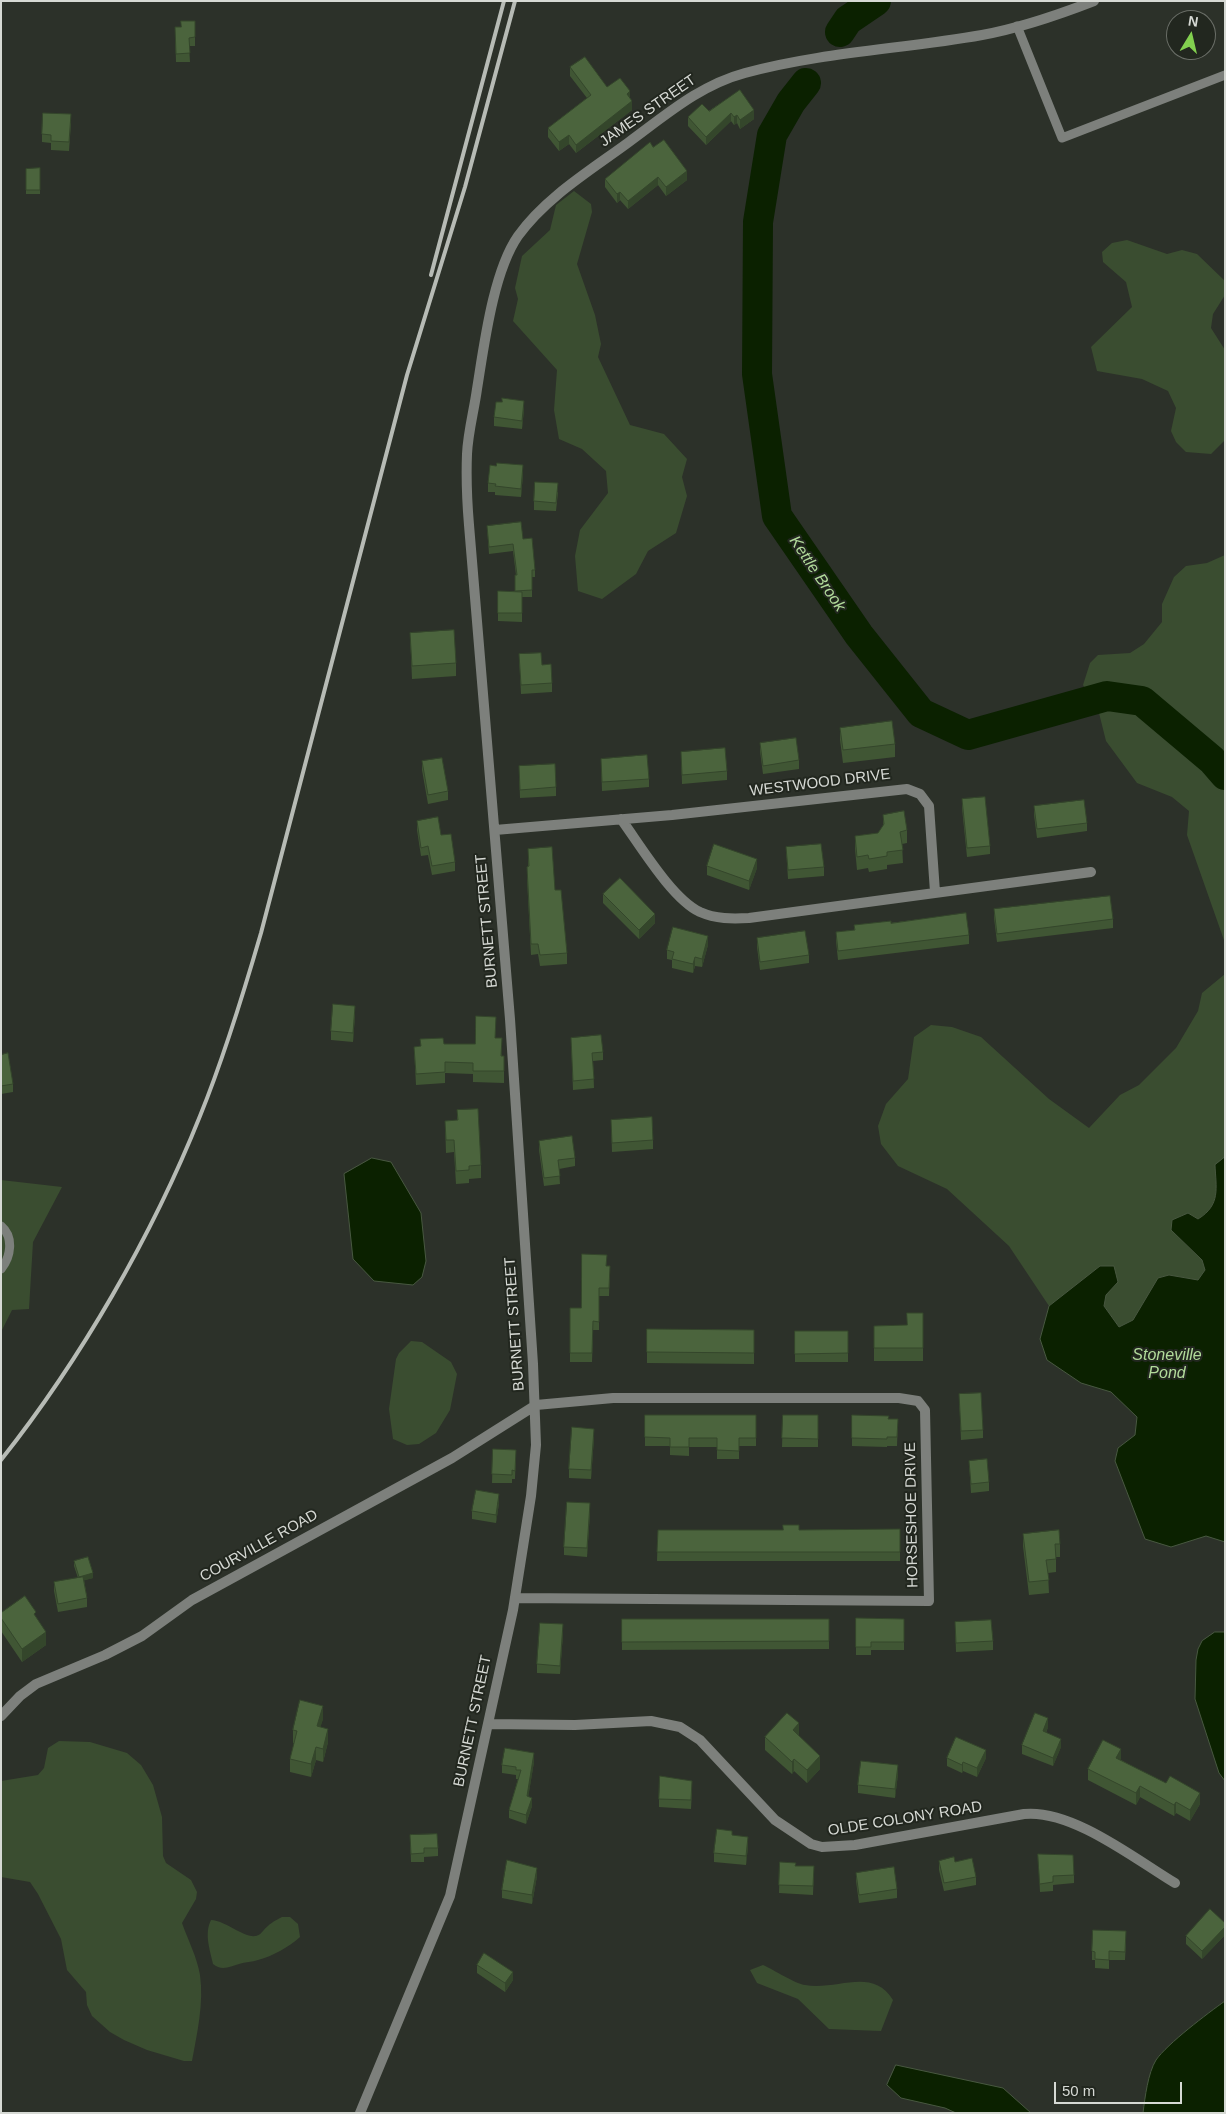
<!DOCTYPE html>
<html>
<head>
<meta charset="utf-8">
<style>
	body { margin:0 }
	#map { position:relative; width:1226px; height:2114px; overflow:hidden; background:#2c3129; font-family:Arial,sans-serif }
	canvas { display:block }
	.frame { position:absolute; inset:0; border:2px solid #d6d9d4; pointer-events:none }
	.north { position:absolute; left:1166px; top:10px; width:50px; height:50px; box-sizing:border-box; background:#22271f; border:1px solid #6a6e67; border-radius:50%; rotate:9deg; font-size:14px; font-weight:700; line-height:20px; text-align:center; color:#d6d9d4 }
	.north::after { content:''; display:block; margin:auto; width:18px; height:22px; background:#82d04f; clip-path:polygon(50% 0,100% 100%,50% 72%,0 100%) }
	.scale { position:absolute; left:1054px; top:2082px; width:128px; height:22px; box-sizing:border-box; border:2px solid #d6d9d4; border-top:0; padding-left:6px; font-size:15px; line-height:18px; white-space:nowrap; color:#d6d9d4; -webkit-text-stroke:4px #22271f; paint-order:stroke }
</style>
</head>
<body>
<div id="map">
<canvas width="1226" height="2114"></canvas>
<div class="frame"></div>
<div class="north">N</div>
<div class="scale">50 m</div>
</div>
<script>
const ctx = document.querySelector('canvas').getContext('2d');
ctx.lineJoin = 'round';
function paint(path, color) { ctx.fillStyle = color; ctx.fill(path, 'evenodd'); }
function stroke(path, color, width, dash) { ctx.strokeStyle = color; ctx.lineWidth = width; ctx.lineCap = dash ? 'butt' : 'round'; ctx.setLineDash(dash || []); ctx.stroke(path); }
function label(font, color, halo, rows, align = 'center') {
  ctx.font = font + ' Arial,sans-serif'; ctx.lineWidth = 4; ctx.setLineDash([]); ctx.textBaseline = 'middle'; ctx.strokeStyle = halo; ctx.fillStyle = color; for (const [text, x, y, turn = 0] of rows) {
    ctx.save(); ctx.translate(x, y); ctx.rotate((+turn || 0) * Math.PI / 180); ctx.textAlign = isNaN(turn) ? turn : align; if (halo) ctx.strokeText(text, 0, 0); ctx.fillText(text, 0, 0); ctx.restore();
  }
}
const green = new Path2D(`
	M574,191L591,204L592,212L577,264L595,315L601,344L598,357L630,425L664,434L687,459L682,477L687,496L676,533L648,551L636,574L602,599L578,591L575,556L580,530L608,493L606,471L582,449L559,439L554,410L557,370L513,321L518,299L515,288L522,256L550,230L556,205Z
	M1127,240L1167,254L1182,250L1197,254L1225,281V295L1213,314L1211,328L1225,350V440L1211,454L1186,452L1176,442L1171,431L1176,408L1168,391L1142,379L1097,371L1091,347L1132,307L1126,282L1103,262L1102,252L1112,243Z
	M1225,555V943L1187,835L1189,811L1172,797L1137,783L1106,741L1099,713L1083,685L1090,663L1098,655L1130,653L1144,644L1162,622V604L1174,577L1186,566L1207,563Z
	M1225,974V1157L1215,1165C1216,1189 1221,1205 1198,1219L1188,1213L1173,1220L1171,1230L1202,1260L1205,1270L1198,1280L1169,1275L1158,1278L1133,1320L1119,1327L1104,1306L1106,1295L1118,1282L1100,1266L1049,1306L1009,1246L947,1189L898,1166L881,1144L878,1126L886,1104L908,1079L914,1037L931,1025L952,1027L981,1037L1049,1099L1089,1128L1120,1095L1139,1085L1176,1048L1198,1011L1202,993Z
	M1,1180L62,1187L33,1242L29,1309L12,1310L1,1332Z
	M411,1341L422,1342L451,1362L457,1374L450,1410L436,1433L419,1444L407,1445L393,1439L389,1409L396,1359L399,1353Z
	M59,1741L90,1742L127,1753L141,1765L153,1785L162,1817L163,1856L166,1863L191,1880L197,1892L196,1899L182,1923C188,1940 197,1957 200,1975C204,2003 197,2034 192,2061H184L147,2050L124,2040L110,2032L92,2016L87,2005L86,1992L67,1970L61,1939L38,1894L30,1882L1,1877V1781L38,1775L44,1768L48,1748Z
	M282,1917H290L298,1924L300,1937C289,1947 273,1956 258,1960C252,1962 245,1962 239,1964C230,1967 221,1971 213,1964C210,1950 204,1934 211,1920C227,1921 243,1938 256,1936C260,1935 261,1933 263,1931C269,1924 274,1921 282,1917Z
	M763,1965C774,1970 796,1984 805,1985C837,1991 872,1966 893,2000L881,2031L829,2029L798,1999L757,1983L750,1970Z`);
const water = new Path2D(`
	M1225,1157V1542L1206,1536L1171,1547L1145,1539L1115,1461L1118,1448L1135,1435L1137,1417L1111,1392L1081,1383L1047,1360L1040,1339L1049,1306L1100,1266H1114L1118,1282L1106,1295L1104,1306L1119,1327L1133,1320L1158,1278L1169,1275L1198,1280L1205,1270L1202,1260L1171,1230L1172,1220L1188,1213L1198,1219C1221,1205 1216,1188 1215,1165Z
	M372,1158L391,1162L421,1213L426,1261L422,1277L413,1285L374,1281L353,1259L344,1174Z
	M1215,1632H1225V1781L1219,1773L1195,1699L1196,1660L1198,1649L1202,1641Z
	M1225,2001V2113H1143C1145,2097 1148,2073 1156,2060C1167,2044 1208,2013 1225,2001Z
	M896,2065L1003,2088L1031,2113H956L945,2108L901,2098L887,2085Z`);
const river = new Path2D(`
	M840,32L848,20L876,1
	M806,83L791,102L772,135L758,222L757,374L777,516L859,635L921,713L968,735L1107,696L1142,701L1212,760L1225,775`);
const service = new Path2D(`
	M1017,26L1062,138L1225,75
	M1,1226C14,1237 11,1257 1,1269`);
const minor = new Path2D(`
	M621,819C640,845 672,899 700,912C716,919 732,919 749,918L1091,872
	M495,830L672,815L907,789L920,794L929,806L935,892
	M1,1716L20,1696L36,1684L105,1655L142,1636L192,1600L452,1458L536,1405L613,1398H899L918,1401L925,1410L929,1601L515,1598
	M488,1724L575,1725L651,1721L680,1727L700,1740L775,1820L811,1844L822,1847L855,1845L1024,1814C1072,1809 1135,1859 1175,1883
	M360,2113L450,1896L513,1610L531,1496L536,1445L533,1364L510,1019L469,525C467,501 466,478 467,454C468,432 474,411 477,389C484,346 493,272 518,236C546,197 591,170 629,142C666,115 700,85 745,73C822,52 904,49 982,35C1020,28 1058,15 1094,1`);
const rail = new Path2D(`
	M431,275L504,1
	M1,1460C81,1359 152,1236 200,1116C224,1057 243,995 261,933L407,375L465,187L515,1`);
const wall = new Path2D(`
	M195,21V46H189L190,62H176L175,27H181Z
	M570,67L630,99L632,110L576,153L569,144L559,151L548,137V128L587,98L570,76Z
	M740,90L754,119L740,129L737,123L734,125L731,121L706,145L688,126V117L709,111Z
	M71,123L69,151L51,150V143L42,142V134Z
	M653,147L687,180L666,196L658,185L628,209L620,200L617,203L605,187V179Z
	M40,168V194H26V169Z
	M502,402L524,409L522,429L494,426V417Z
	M523,474L521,497L495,495V492H488V483Z
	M558,492L556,511L534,510V501Z
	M487,526L523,539L535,570V577H532V597H522V622L498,621V591H515V575H516L513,551L489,554Z
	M410,633L456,663V676L412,679Z
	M519,654L542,665L552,683V692L521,694Z
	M840,728L895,744V757L843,763L840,740Z
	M760,743L799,760V769L763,774L760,751Z
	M681,752L727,771V780L682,784Z
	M601,759L649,779V787L602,791Z
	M422,761L448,791V800L428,804L422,770Z
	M519,766L556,787V796L520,798Z
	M962,799L990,846V854L967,857L962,808Z
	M1034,806L1087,823V831L1037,838L1034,815Z
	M883,815L907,830V843L902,844L903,863L887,865V869L869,872L868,868L857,870L855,849V836L878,833L883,826Z
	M417,821L441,835L455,862V871L432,875L428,855L421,856L417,830Z
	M786,847L824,867V876L788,879Z
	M528,849L555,890L567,953V964L540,966L538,954L531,955L527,878V867H528Z
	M707,866L757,868L749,890L707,875Z
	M603,894L655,923L639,939L603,903Z
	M994,909L1113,919V928L997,942L994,918Z
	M891,923L969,935V944L838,960L836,941V932L854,930V925Z
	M757,938L809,955V963L760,970L757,947Z
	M708,945L702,967L695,966L693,973L672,968V960L667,959V950Z
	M355,1015L353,1042L331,1040V1031Z
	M496,1038L502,1056H504V1083L473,1082V1074L445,1073V1083L416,1085L414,1047L444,1044H475Z
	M571,1038L603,1052V1060L593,1061L594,1088L573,1090Z
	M1,1055L13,1084V1092L1,1094Z
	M457,1110L481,1165V1178L469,1179V1183L456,1184L454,1152L446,1153L445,1121L457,1120Z
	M611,1120L653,1140V1149L612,1152Z
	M539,1141L575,1158V1166L559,1169L560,1184L544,1186L539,1150Z
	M607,1266H610L609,1296H599V1330H593L592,1362H570V1308H581Z
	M923,1313V1361H874V1326L907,1325Z
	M647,1329L754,1330V1364L647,1363Z
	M795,1331H848V1362H795Z
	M959,1394L983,1430V1438L961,1440Z
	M645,1415H756V1446H739V1459H717V1447H689V1456L670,1455V1446H645Z
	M783,1415H818V1447H782Z
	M852,1415L888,1419H898L897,1446H887V1447L852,1446Z
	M594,1437L591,1479L569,1478V1469Z
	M493,1449L516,1450L515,1479H512V1483H492Z
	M969,1461L989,1482V1491L971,1493Z
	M499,1503L496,1523L472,1519V1511Z
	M590,1512L587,1557L564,1555V1547Z
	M900,1529V1561H657L658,1530H799Z
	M1023,1534L1060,1544V1557H1056V1572L1048,1573L1049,1593L1029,1595L1023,1546Z
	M74,1561L93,1578L84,1580L87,1598V1607L58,1612L54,1591V1582L78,1578L74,1566Z
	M1,1613L36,1618L46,1645L22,1662L1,1631Z
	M856,1618L904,1619V1650H871V1655H856Z
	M622,1619H829V1649L622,1650Z
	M955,1622L993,1641V1650L956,1652Z
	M563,1633L560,1674L537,1673V1664Z
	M323,1719L320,1727L328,1742L323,1762L316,1760L311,1777L290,1772V1759L294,1743H293V1730Z
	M1048,1727L1046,1733L1061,1747L1053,1766L1022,1754V1745Z
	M799,1736L820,1769L807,1783L794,1771L792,1774L765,1750V1737Z
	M947,1758H986L977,1777L963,1771L962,1773L947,1766Z
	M1121,1760L1200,1804L1190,1821L1176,1813L1174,1816L1140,1797L1136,1805L1088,1780V1769Z
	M534,1762L528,1797L532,1806L526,1824L509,1818V1810L518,1779H516V1775L502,1773V1765Z
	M898,1774L895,1798L858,1793V1785Z
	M692,1789L691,1809L659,1807V1799Z
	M410,1835L438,1848V1856L424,1857V1862H411Z
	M732,1835L748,1846L746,1865L714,1862V1853Z
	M1038,1854L1074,1875V1883L1053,1885V1891L1040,1892Z
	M939,1861L955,1862L976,1877V1885L944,1891L939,1870Z
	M780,1862L796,1866H814L813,1895L779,1893Z
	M856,1873L897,1889V1898L859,1903L856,1881Z
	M537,1876L532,1904L502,1898V1890Z
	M1225,1923V1935L1202,1959L1186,1944V1936Z
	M1126,1940L1125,1960H1109V1969L1095,1968V1960H1092V1951Z
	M477,1965L513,1980L505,1992L477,1973Z`);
const shadedWall = new Path2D(`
	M630,91V100L627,94Z
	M632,101V110L576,153V145Z
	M754,110V119L740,129V120Z
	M731,113V121L706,145V137Z
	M737,115V123L734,125V117Z
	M569,135V144L559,151V142Z
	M687,171V180L666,196V187Z
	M658,177V185L628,209V201Z
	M620,192V200L617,203V194Z
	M524,401V409L522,429V421Z
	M523,465V474L521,497V489Z
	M757,859V868L749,890V881Z
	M655,914V923L639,939V930Z
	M708,936V945L702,967V959Z
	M695,957V966L693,973V964Z
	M355,1006V1015L353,1042V1033Z
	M594,1429V1437L591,1479V1470Z
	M499,1494V1503L496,1523V1515Z
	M590,1503V1512L587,1557V1548Z
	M93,1573V1578L79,1582V1577Z
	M563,1624V1633L560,1674V1666Z
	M46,1632V1645L22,1662V1649Z
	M323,1706V1719L317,1739V1726Z
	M1048,1718V1727L1043,1740V1731Z
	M799,1723V1736L793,1730Z
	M328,1729V1742L323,1762V1749Z
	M1061,1739V1747L1053,1766V1758Z
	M316,1747V1760L311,1777V1764Z
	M1121,1749V1760L1116,1758Z
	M986,1750V1758L977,1777V1768Z
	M534,1753V1762L527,1805V1796Z
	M820,1756V1769L807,1783V1770Z
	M794,1759V1771L792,1774V1762Z
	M963,1762V1771L962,1773V1765Z
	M898,1765V1774L895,1798V1789Z
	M1140,1786V1797L1136,1805V1793Z
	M1200,1793V1804L1190,1821V1810Z
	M532,1798V1806L526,1824V1815Z
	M1176,1802V1813L1174,1816V1805Z
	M748,1837V1846L746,1865V1856Z
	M537,1868V1876L532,1904V1895Z
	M1225,1927V1935L1202,1959V1951Z
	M513,1972V1980L505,1992V1983Z`);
const building = new Path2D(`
	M181,21H195V37L189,38L190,53L176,54L175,27H181Z
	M585,57L607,87L620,78L630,91L627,94L632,101L576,145L569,135L559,142L548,128L591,95L570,67Z
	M740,90L754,110L740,120L737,115L734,117L731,113L706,137L688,117L702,104L709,111Z
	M43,113L71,114L69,142L51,141V135L42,134Z
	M664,140L687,171L666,187L658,177L628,201L620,192L617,194L605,179L650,142L653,147Z
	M40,168V190H26V169Z
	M502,398L524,401L522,421L494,417L496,402H502Z
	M497,463L523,465L521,489L495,486L496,484L488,483L490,465L496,466Z
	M535,482L558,483L556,503L534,501Z
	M521,522L523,539L532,538L535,570H532V590L515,591V575H517L513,544L489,547L487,526Z
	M498,591L522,592V613H498Z
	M454,630L456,663L412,666L410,633Z
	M541,653L542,665L551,664L552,683L521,685L519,654Z
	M892,721L895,744L843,750L840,728Z
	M796,738L799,760L763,766L760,743Z
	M725,748L727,771L682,775L681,752Z
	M647,755L649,779L602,782L601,759Z
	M442,758L448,791L428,795L422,761Z
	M555,764L556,787L520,790L519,766Z
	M985,797L990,846L967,848L962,799Z
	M1084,800L1087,823L1037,829L1034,806Z
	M904,811L907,830L900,832L903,850L887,852V856L869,859L868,855L857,857L855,836L878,833L884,824L883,815Z
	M438,817L441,835L451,834L455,862L432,866L428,846L421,848L417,821Z
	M714,844L757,859L749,881L707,866Z
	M821,844L824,867L788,870L786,847Z
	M552,847L555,890H561L567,953L540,955L538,944H531L527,867L529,866L528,849Z
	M620,878L655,914L639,930L603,894Z
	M1110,896L1113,919L997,934L994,909Z
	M966,913L969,935L838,951L836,932L855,930L854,925L891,921V923Z
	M673,927L708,936L702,959L695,957L693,964L672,959L674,952L667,950Z
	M805,931L809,955L760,962L757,938Z
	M333,1004L355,1006L353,1033L331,1031Z
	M476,1016L496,1017L495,1038H502L501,1056H504V1071H473V1063L445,1062V1072L416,1074L414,1047L421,1046L420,1039L443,1038L444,1044H475Z
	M601,1035L603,1052L592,1053L594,1079L573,1081L571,1038Z
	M8,1053L13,1084L1,1086V1055Z
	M478,1109L481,1165L469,1166V1170L456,1171L454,1140H446L445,1121L458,1120L457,1110Z
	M652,1117L653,1140L612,1143L611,1120Z
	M572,1136L575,1158L558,1160L560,1176L544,1178L539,1141Z
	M582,1254L607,1255L606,1266H610L609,1288H599V1322L593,1321L592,1353H570V1308H581Z
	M907,1313H923V1348H874V1326L907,1325Z
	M647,1329L754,1330V1353L647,1352Z
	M795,1331H848V1353L795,1354Z
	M981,1393L983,1430L961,1431L959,1394Z
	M645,1415H756V1438H739V1451L717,1450V1438H689V1447H670V1438L645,1437Z
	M783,1415H818V1439L782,1438Z
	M852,1415L889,1416L888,1419H898L897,1437H887V1439L852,1438Z
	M572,1427L594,1429L591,1470L569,1469Z
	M493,1449L516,1450L515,1471L512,1470V1475L492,1474Z
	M987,1459L989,1482L971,1484L969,1461Z
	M476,1490L499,1494L496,1515L472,1511Z
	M567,1502L590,1503L587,1548L564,1547Z
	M783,1525H799V1530L900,1529V1552H657L658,1530H783Z
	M1059,1530L1060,1544H1055L1056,1559L1046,1560L1049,1580L1029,1582L1023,1534Z
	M88,1557L93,1573L79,1577L74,1561Z
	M83,1577L87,1598L58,1604L54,1582Z
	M25,1596L36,1612L34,1614L46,1632L22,1649L1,1618V1613Z
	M856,1618L904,1619V1642H871V1647H856Z
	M622,1619H829V1641L622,1642Z
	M991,1620L993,1641L956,1643L955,1622Z
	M540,1623L563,1624L560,1666L537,1664Z
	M300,1700L323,1706L317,1726L328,1729L323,1749L316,1747L311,1764L290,1759L297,1731L293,1730Z
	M787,1713L799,1723L793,1730L820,1756L807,1770L794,1759L792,1762L765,1737Z
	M1035,1713L1048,1718L1043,1731L1061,1739L1053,1758L1022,1745Z
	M956,1737L986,1750L977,1768L963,1762L962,1765L947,1758Z
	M1103,1740L1121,1749L1116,1758L1166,1783L1170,1776L1200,1793L1190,1810L1176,1802L1174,1805L1140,1786L1136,1793L1088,1769Z
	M505,1748L534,1753L527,1796L532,1798L526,1815L509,1810L521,1770H516V1767L502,1765Z
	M861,1761L898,1765L895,1789L858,1785Z
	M660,1776L692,1781L691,1800L659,1799Z
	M717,1829L732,1831V1835L748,1837L746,1856L714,1853Z
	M437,1834L438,1848H424V1853L411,1854L410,1835Z
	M1038,1854L1073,1855L1074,1875L1053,1876V1882L1040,1884Z
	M954,1857L955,1862L972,1858L976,1877L944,1883L939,1861Z
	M507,1860L537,1868L532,1895L502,1890Z
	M780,1862L796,1863L795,1866H814L813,1886L779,1885Z
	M894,1867L897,1889L859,1895L856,1873Z
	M1210,1909L1225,1923V1927L1202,1951L1186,1936Z
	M1093,1930L1126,1931L1125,1952L1109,1951V1960L1095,1959V1952L1092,1951Z
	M484,1953L513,1972L505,1983L477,1965Z`);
const streetNames = [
	["JAMES STREET",648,111,-35],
	["WESTWOOD DRIVE",820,783,-7],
	["BURNETT STREET",487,921,-95],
	["BURNETT STREET",515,1324,-94],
	["HORSESHOE DRIVE",912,1515,-91],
	["COURVILLE ROAD",259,1546,-29],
	["BURNETT STREET",473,1721,-78],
	["OLDE COLONY ROAD",905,1819,-9]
];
const waterNames = [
	["Kettle Brook",817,574,56],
	["Stoneville",1167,1356],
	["Pond",1167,1374]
];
paint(green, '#3a4d30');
paint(water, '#0b2100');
stroke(water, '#485840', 1);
stroke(river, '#0b2100', 30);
stroke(service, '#7d807c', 9);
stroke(minor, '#7d807c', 10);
stroke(rail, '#b7bbb5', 4);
paint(wall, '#405634');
paint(shadedWall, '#34462b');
paint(building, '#4b643d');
stroke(building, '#34462b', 1);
label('15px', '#d6d9d4', '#22271f', streetNames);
label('italic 16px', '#b1da9a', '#22271f', waterNames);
</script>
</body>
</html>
